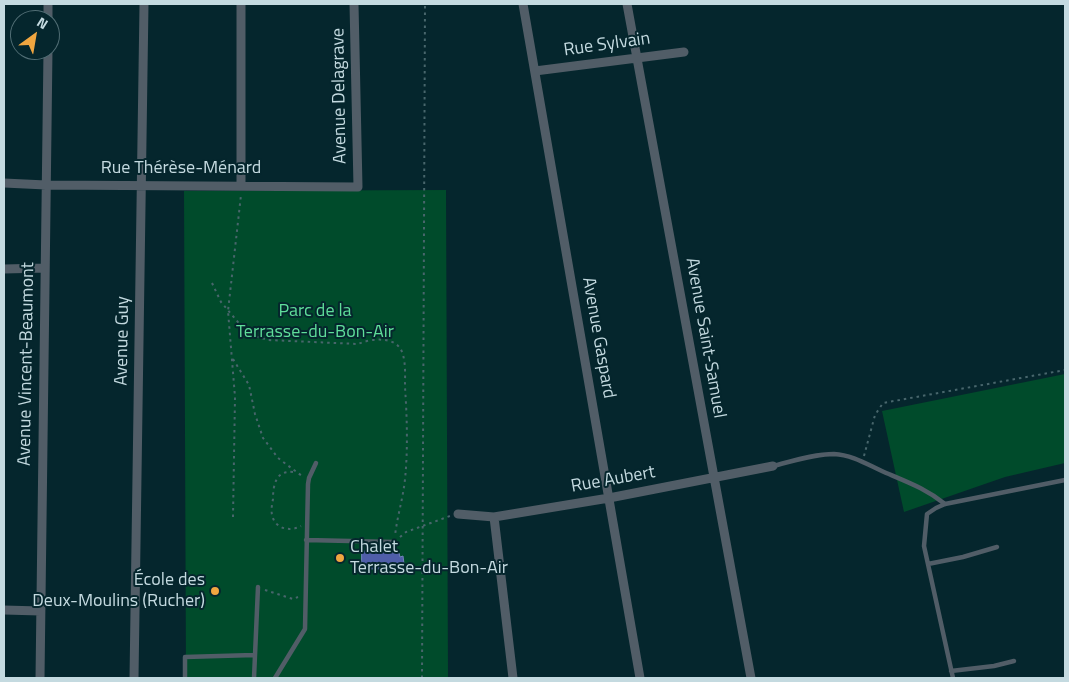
<!DOCTYPE html>
<html>
<head>
<meta charset="utf-8">
<style>
	body { margin:0 }
	#map { position:relative; width:1069px; height:682px; overflow:hidden; background:#05262d; font-family:"Titillium Web",sans-serif }
	canvas { display:block }
	.frame { position:absolute; inset:0; border:5px solid #c4dae0; pointer-events:none }
	.north { position:absolute; left:10px; top:10px; width:50px; height:50px; box-sizing:border-box; background:#05262d; border:1px solid #516e75; border-radius:50%; rotate:32deg; font-size:14px; font-weight:700; line-height:20px; text-align:center; color:#c4dae0 }
	.north::after { content:''; display:block; margin:auto; width:18px; height:22px; background:#f1a640; clip-path:polygon(50% 0,100% 100%,50% 72%,0 100%) }
</style>
</head>
<body>
<div id="map">
<canvas width="1069" height="682"></canvas>
<div class="frame"></div>
<div class="north">N</div>
</div>
<script>
const ctx = document.querySelector('canvas').getContext('2d');
ctx.lineJoin = 'round';
function paint(path, color) { ctx.fillStyle = color; ctx.fill(path, 'evenodd'); }
function stroke(path, color, width, dash) { ctx.strokeStyle = color; ctx.lineWidth = width; ctx.lineCap = dash ? 'butt' : 'round'; ctx.setLineDash(dash || []); ctx.stroke(path); }
function label(font, color, halo, rows, align = 'center') {
  ctx.font = font + ' "Titillium Web",sans-serif'; ctx.lineWidth = 4; ctx.setLineDash([]); ctx.textBaseline = 'middle'; ctx.strokeStyle = halo; ctx.fillStyle = color; for (const [text, x, y, turn = 0] of rows) {
    ctx.save(); ctx.translate(x, y); ctx.rotate((+turn || 0) * Math.PI / 180); ctx.textAlign = isNaN(turn) ? turn : align; if (halo) ctx.strokeText(text, 0, 0); ctx.fillText(text, 0, 0); ctx.restore();
  }
}
const green = new Path2D(`
	M446,190L448,678H186L184,191Z
	M1065,374V463L1005,477L904,512L882,411Z`);
const water = new Path2D(`
	M362,551L399,553L400,557L403,556L404,564H400L399,569H362Z`);
const path = new Path2D(`
	M212,283L221,302L248,334L268,340L358,344C372,338 396,336 402,352C406,362 405,376 405,387C407,416 408,451 405,479C403,499 397,517 395,536
	M233,359L249,385L255,414L263,438L278,458L302,476
	M864,456L875,415L883,403L1065,370
	M293,472C276,470 273,485 273,499C272,504 271,510 272,515C275,529 290,532 301,526
	M233,517L235,397L228,311L241,195
	M400,537L406,532L450,516
	M265,590L293,599L298,597
	M422,678L425,4`);
const lane = new Path2D(`
	M773,466C793,461 814,454 834,454C853,455 868,465 884,472C907,482 925,488 945,504
	M306,540L394,542
	M928,564L963,557L997,547
	M951,671L994,666L1014,661
	M185,678V657L254,655
	M254,678L258,587
	M275,678L305,629L308,484L309,478L316,463
	M953,678L924,546L927,514L936,508L945,504L1065,480`);
const street = new Path2D(`
	M523,4L640,678
	M627,4L751,678
	M48,20V4
	M535,71L684,52
	M4,183L46,185L358,187L354,4
	M241,185V4
	M4,269L45,268
	M458,514L494,517L609,498L773,466
	M494,517L513,678
	M4,610L40,611
	M40,678L48,50
	M134,678L144,4`);
const markers = [
	[340,558,5,"#f1a640"],
	[215,591,5,"#f1a640"]
];
const streetNames = [
	["Rue Sylvain",607,45,-8],
	["Avenue Delagrave",340,96,-91],
	["Rue Thérèse-Ménard",181,169],
	["Avenue Gaspard",598,338,80],
	["Avenue Saint-Samuel",705,338,80],
	["Avenue Guy",123,341,-89],
	["Avenue Vincent-Beaumont",27,364,-89],
	["Rue Aubert",613,480,-10]
];
const parkNames = [
	["Parc de la",315,312],
	["Terrasse-du-Bon-Air",315,333]
];
const poiNames = [
	["Chalet",350,548],
	["Terrasse-du-Bon-Air",350,569],
	["École des",205,581,"right"],
	["Deux-Moulins (Rucher)",205,602,"right"]
];
paint(green, '#004b2b');
paint(water, '#4f5ea9');
stroke(water, '#7283ba', 1);
stroke(path, '#48666c', 2, [2.5, 4]);
stroke(lane, '#515d67', 4.5);
stroke(street, '#515d67', 9);
for (const [x, y, r, color] of markers) { const dot = new Path2D(); dot.arc(x, y, r, 0, 2 * Math.PI); ctx.fillStyle = color; ctx.fill(dot); stroke(dot, '#05262d', 2); }
label('18px', '#c4dae0', '#05262d', streetNames);
label('18px', '#5fde9a', '#05262d', parkNames);
label('18px', '#c4dae0', '#05262d', poiNames, 'left');
</script>
</body>
</html>
